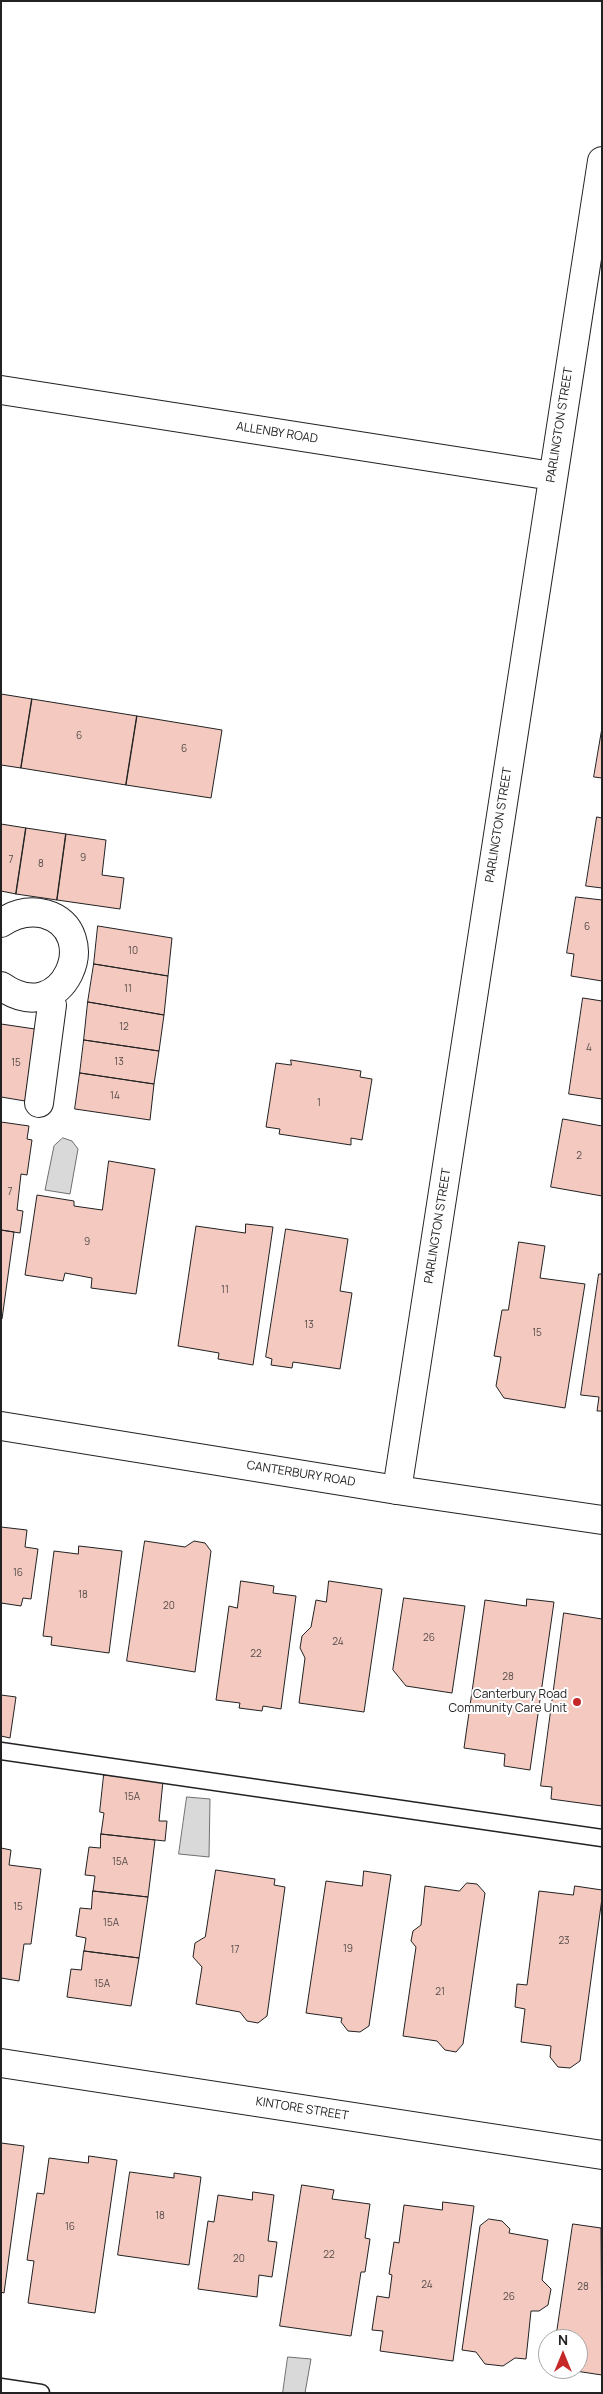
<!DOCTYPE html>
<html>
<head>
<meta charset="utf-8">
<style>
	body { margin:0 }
	#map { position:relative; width:603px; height:2394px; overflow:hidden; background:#fff; font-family:Manrope,sans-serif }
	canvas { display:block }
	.frame { position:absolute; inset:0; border:2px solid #222; pointer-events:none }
	.north { position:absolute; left:538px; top:2329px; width:50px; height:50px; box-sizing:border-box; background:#fff; border:1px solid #a7a7a7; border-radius:50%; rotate:0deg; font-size:14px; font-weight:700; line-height:20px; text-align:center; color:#222 }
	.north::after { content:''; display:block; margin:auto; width:18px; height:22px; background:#c62828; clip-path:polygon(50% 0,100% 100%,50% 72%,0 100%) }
</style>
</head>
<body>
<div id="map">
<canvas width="603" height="2394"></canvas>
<div class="frame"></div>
<div class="north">N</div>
</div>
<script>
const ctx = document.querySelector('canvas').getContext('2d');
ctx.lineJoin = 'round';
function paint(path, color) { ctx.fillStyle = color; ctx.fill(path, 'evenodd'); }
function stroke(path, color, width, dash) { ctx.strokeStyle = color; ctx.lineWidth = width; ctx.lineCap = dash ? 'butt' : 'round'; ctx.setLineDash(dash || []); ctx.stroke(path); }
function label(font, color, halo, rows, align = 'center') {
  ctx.font = font + ' Manrope,sans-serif'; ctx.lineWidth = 4; ctx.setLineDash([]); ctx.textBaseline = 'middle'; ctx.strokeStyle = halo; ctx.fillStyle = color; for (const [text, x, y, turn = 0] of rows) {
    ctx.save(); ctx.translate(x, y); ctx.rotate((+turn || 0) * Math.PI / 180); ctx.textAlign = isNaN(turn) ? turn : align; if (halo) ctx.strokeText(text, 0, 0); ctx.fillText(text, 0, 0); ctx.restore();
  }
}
const water = new Path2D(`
	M63,1138L72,1141L78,1149L70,1194L45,1190L54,1146Z
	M187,1797L210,1799L209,1857L179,1854Z
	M288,2357L311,2359L305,2393H283Z`);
const building = new Path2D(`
	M1,694L32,699L21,768L1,765Z
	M32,699L137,716L126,785L21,768Z
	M137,716L222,730L211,798L126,785Z
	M602,728V778L594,777Z
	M597,817L602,818V888L586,886Z
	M1,824L26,828L16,894L1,891Z
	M26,828L66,834L57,900L16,894Z
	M66,834L106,840L102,875L124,878L120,909L57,900Z
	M576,897L602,900V981L571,976L574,954L567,953Z
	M98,926L172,938L168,976L94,964Z
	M94,964L168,976L164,1015L88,1002Z
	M583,998L602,1001V1099L569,1094Z
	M88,1002L164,1015L159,1051L84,1040Z
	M1,1024L35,1029L25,1101L1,1097Z
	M84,1040L159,1051L154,1084L80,1073Z
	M291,1060L361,1071L360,1077L372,1079L362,1140L351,1138V1145L279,1134L280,1129L266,1127L276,1063L291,1065Z
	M80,1073L154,1084L150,1120L75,1109Z
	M563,1119L602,1126V1196L551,1187Z
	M1,1122L29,1126L27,1139L32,1140L27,1175L21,1174L17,1210L23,1211L20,1233L1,1230Z
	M109,1161L155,1169L136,1294L91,1288L92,1278L65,1273L63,1281L25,1275L37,1195L74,1201V1206L102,1210Z
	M246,1224L273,1227L253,1365L218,1359L219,1353L178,1346L196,1226L245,1233Z
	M286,1229L348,1239L340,1291L352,1293L340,1369L293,1362L292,1368L271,1365L272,1359L266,1357Z
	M1,1230L14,1232L2,1319H1Z
	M519,1242L545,1246L540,1278L585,1284L565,1408L504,1398L496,1386L501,1357L494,1356L502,1310H508Z
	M599,1274H602V1411H597L599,1397L581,1395Z
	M1,1527L27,1530L25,1547L38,1549L31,1599L23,1598L21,1606L1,1603Z
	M145,1541L185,1547L194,1541L205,1543L211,1551L195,1672L127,1661Z
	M79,1546L122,1551L109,1653L51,1645L52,1637L43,1636L54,1551L78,1554Z
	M241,1581L274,1586L273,1593L296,1596L281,1709L263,1706L262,1711L239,1708L240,1703L216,1700L229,1606L237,1608Z
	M329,1581L382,1589L364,1712L299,1703L305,1658L300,1648L302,1636L311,1627L316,1600L326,1602Z
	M404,1598L465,1606L452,1693L406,1686L393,1670Z
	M527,1599L554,1602L530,1770L504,1766L505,1754L464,1748L485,1600L526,1606Z
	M564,1613L602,1619V1806L551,1799L552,1787L541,1786Z
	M1,1695L16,1697L10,1738L1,1736Z
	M104,1775L163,1781L159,1821H167L165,1841L101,1834L104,1813L100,1812Z
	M101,1834L155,1840L148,1897L93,1891L95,1876L85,1875L89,1847L100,1848Z
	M1,1848L11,1850L9,1865L41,1869L31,1944H24L19,1981L1,1978Z
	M216,1870L275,1879L274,1885L285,1887L267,2016L258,2023L247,2021L240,2012L196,2004L202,1967L193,1957L195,1943L205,1937Z
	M364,1871L391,1875L369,2026L360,2032L348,2031L341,2022L342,2018L306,2013L326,1881L362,1886Z
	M467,1883L477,1884L485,1893L463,2044L456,2052L445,2050L437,2041L403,2036L416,1947L411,1941L413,1931L421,1925L425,1886L459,1891Z
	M575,1886L602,1890V1898L580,2061L570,2068L558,2067L550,2057L551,2046L521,2042L525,2009L515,2007L517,1984L527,1985L539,1891L573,1895Z
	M93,1891L148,1897L139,1958L84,1951L86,1938L76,1936L80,1908L91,1909Z
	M84,1951L139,1958L131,2006L67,1997L71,1969L81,1970Z
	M1,2143L24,2146L4,2293L1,2292Z
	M89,2156L117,2160L95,2313L28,2303L34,2261L27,2260L37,2193L44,2194L49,2158L88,2163Z
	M130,2172L174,2178V2173L201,2177L189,2265L118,2255Z
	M302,2185L334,2190L332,2199L370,2204L365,2238L370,2239L365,2272H361L351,2336L280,2326Z
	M253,2192L274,2195L268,2241L277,2242L272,2277L259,2275L257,2297L198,2289L208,2221L214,2222L218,2195L252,2200Z
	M443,2202L474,2206L453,2361L380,2351L383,2331L372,2330L377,2296L389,2298L392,2275L389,2274L394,2242L399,2243L404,2205L442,2210Z
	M489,2219L502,2221L510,2229L509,2233L548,2240L542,2280L551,2289L548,2305L539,2311H531L526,2359L515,2358L503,2366L485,2364L476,2352L462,2350L480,2226Z
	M573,2224L601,2228L602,2375L562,2369H578V2339H556Z`);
const lane = new Path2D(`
	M1,1751L602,1838
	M1,2387L41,2393`);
const street = new Path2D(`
	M1,390L552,476
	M1,923C14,914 29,910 45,914C104,931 64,1031 1,986
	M39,1103L52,1005L47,996
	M397,1490L602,161
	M1,2063L602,2155`);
const primary = new Path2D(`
	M1,1426L397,1490L602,1520`);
const markers = [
	[577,1702,5,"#c62828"]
];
const numberNames = [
	["6",79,736],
	["6",184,749],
	["9",83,858],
	["7",11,860],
	["8",41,864],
	["6",587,927],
	["10",133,951],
	["11",128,989],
	["12",124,1027],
	["4",589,1048],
	["13",119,1062],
	["15",16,1063],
	["14",115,1096],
	["1",319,1103],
	["2",579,1156],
	["7",10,1192],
	["9",87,1242],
	["11",225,1290],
	["13",309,1325],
	["15",537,1333],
	["16",18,1573],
	["18",83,1595],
	["20",169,1606],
	["26",429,1638],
	["24",338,1642],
	["22",256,1654],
	["28",508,1677],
	["15A",132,1797],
	["15A",120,1862],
	["15",18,1907],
	["15A",111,1923],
	["23",564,1941],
	["19",348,1949],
	["17",235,1950],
	["15A",102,1984],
	["21",440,1992],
	["18",160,2216],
	["16",70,2227],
	["22",329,2255],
	["20",239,2259],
	["24",427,2285],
	["28",583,2287],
	["26",509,2297]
];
const streetNames = [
	["PARLINGTON STREET",560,425,-81],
	["ALLENBY ROAD",277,433,9],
	["PARLINGTON STREET",499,825,-81],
	["PARLINGTON STREET",438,1226,-81],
	["CANTERBURY ROAD",301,1474,9],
	["KINTORE STREET",302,2109,9]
];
const poiNames = [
	["Canterbury Road",567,1695],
	["Community Care Unit",567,1709]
];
paint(water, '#d9d9d9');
stroke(water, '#6f6f6f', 1);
paint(building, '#f3c9c0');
stroke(building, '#222', 1);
stroke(lane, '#222', 19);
stroke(street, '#222', 30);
stroke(primary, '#222', 30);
stroke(lane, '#fff', 16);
stroke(street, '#fff', 28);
stroke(primary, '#fff', 28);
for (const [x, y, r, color] of markers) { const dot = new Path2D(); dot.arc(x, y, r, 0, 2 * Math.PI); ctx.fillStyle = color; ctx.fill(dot); stroke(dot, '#fff', 2); }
label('10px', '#564c4a', null, numberNames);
label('12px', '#222', '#fff', streetNames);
label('12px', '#222', '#fff', poiNames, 'right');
</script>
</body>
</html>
